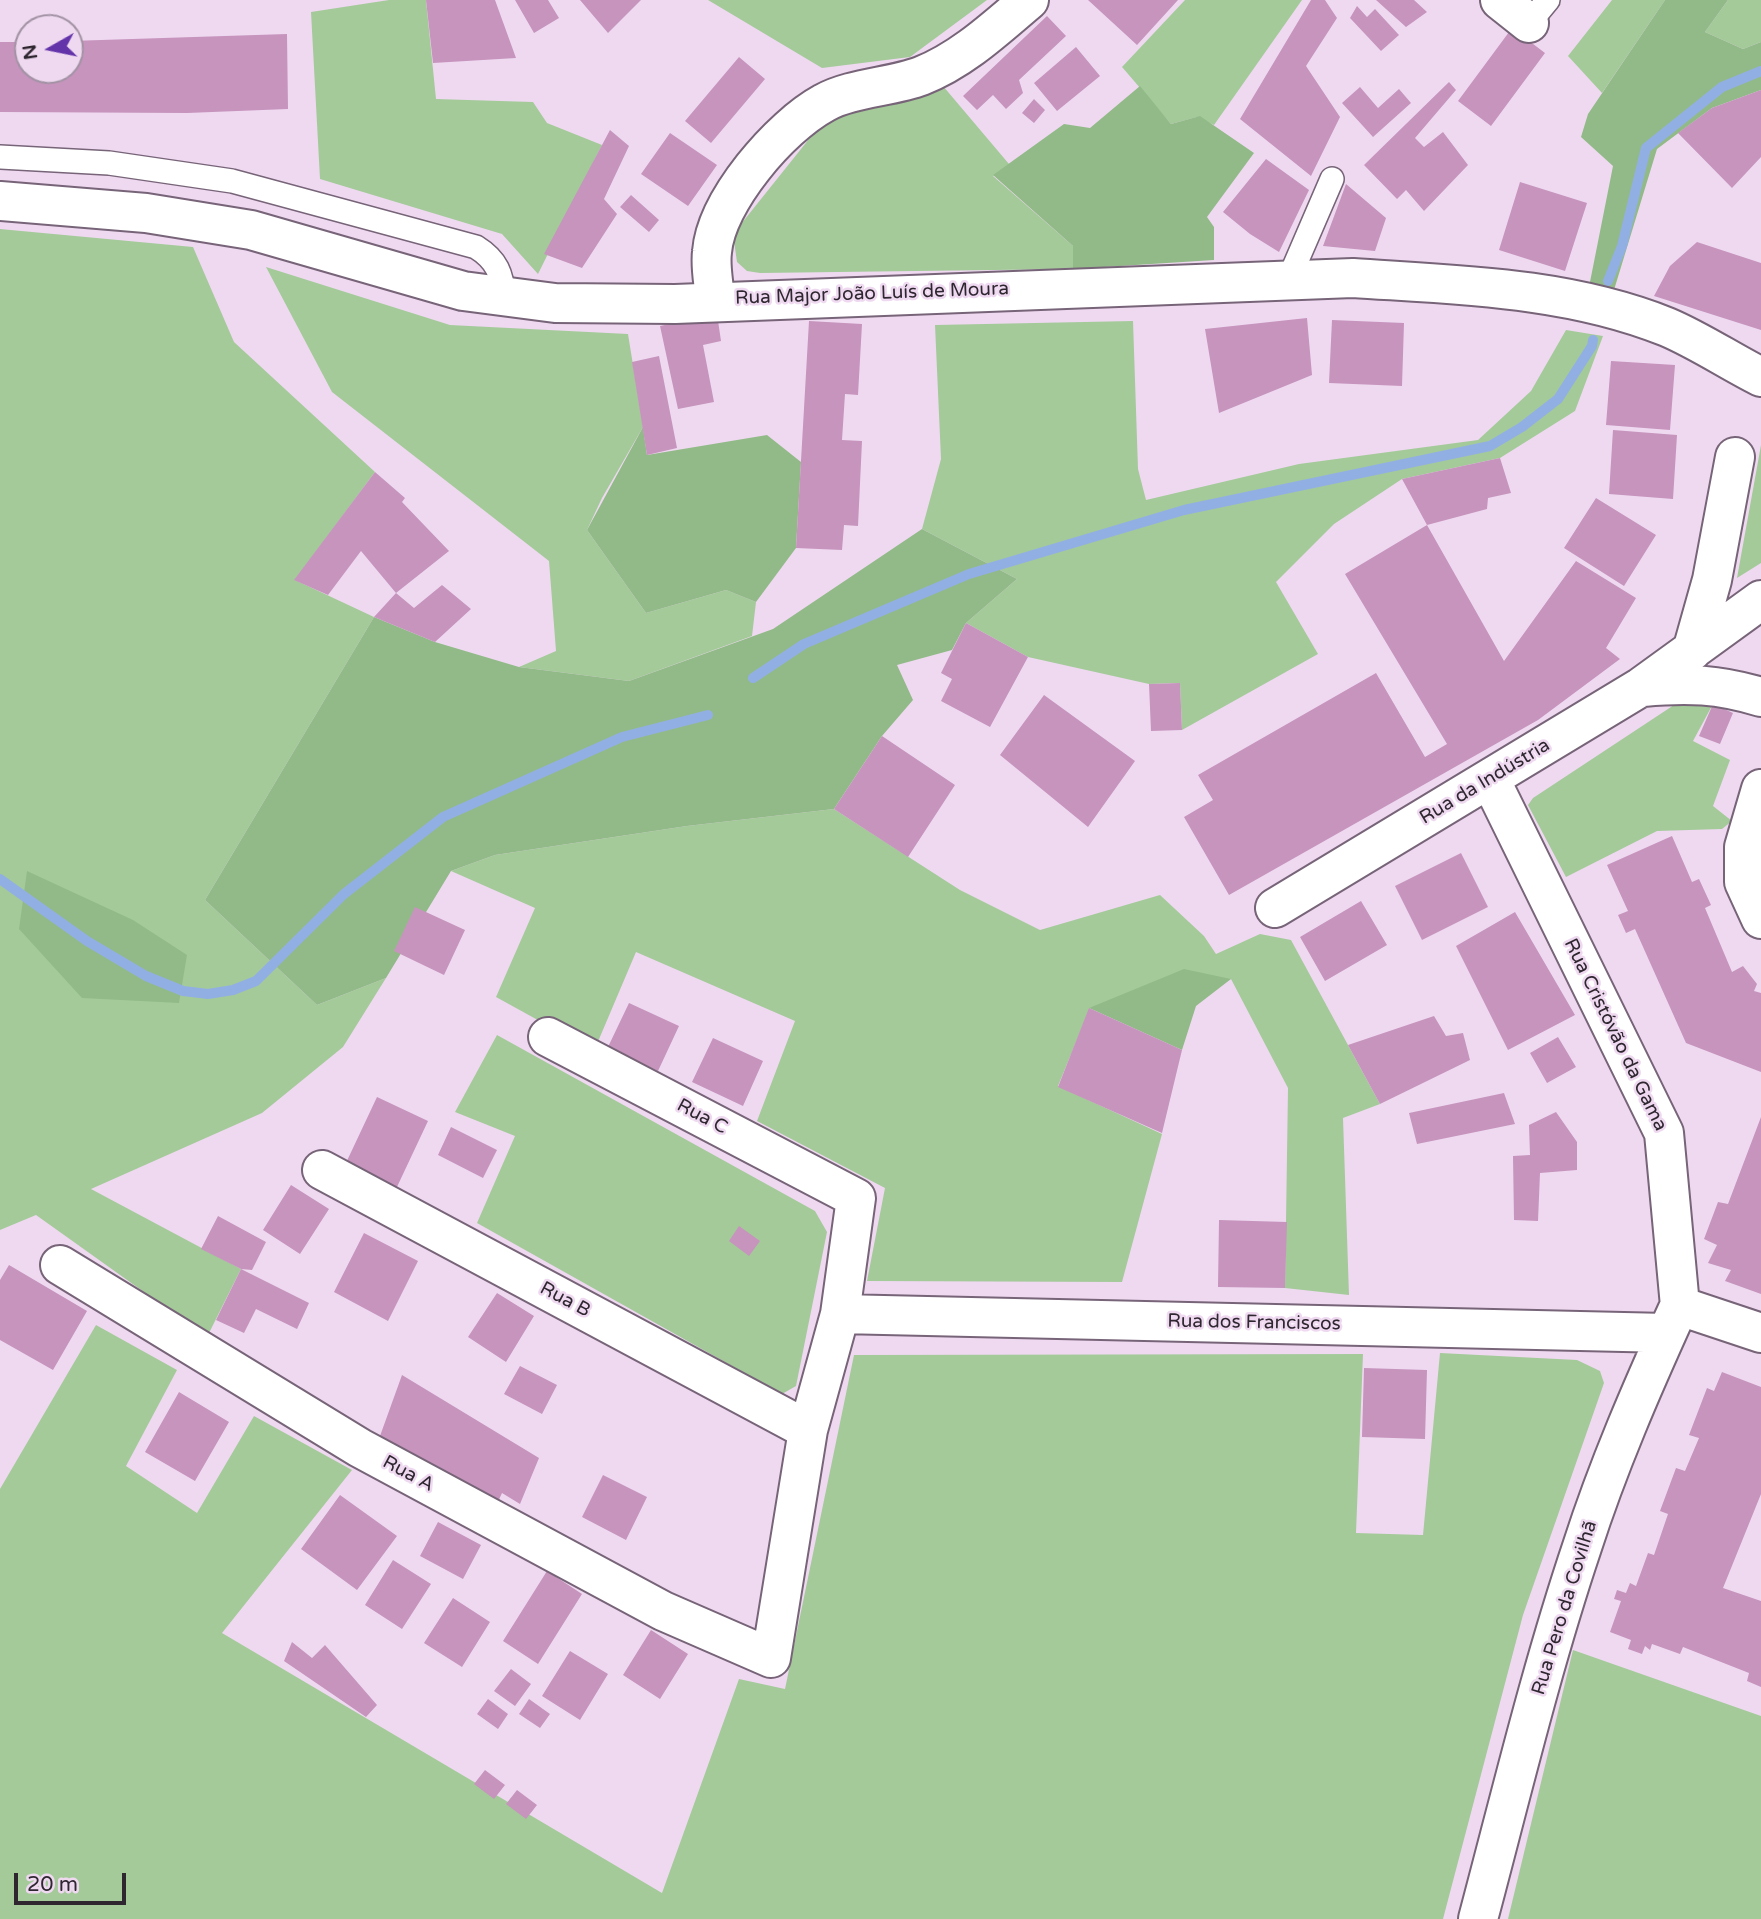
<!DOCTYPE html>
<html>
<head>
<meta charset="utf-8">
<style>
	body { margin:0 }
	#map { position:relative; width:1761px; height:1919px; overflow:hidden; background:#efd9f1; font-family:"Varela Round",sans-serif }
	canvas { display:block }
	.north { position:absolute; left:14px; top:14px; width:70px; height:70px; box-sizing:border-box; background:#efd9f1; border:2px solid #a292a4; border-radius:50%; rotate:261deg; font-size:19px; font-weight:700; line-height:28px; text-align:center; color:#2f2730 }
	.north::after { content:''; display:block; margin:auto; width:24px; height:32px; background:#6333aa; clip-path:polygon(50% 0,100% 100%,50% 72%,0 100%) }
	.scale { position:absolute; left:14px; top:1873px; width:112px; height:32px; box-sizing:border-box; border:4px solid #2f2730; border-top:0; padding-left:9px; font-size:21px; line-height:24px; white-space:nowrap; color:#2f2730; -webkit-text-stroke:5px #efd9f1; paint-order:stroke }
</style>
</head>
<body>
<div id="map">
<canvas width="1761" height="1919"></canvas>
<div class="north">N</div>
<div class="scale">20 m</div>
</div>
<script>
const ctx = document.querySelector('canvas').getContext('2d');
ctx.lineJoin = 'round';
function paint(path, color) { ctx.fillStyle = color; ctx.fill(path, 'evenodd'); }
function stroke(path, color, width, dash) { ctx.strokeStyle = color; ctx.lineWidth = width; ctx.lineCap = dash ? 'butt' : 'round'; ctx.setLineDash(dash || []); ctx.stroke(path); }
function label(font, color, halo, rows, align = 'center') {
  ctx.font = font + ' "Varela Round",sans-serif'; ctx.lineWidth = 5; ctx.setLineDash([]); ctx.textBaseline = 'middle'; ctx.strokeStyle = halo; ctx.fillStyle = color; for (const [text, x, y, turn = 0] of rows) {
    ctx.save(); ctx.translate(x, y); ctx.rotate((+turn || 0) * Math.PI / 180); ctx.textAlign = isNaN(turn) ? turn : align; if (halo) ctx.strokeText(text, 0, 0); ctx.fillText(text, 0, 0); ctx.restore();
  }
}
const green = new Path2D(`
	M389,0H426L436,99L533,102L547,123L602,145L538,274L502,234L320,179L311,12Z
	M708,0H987L910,57L822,68Z
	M1185,0H1302L1214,125L1197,117L1171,124L1122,67Z
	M1612,0H1665L1602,93L1568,56Z
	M1728,0H1761V42L1743,49L1705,32Z
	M943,86L1009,164L993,176L1073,246V269L760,273L747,271L737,262L733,234L813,134L830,120Z
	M0,229L193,247L234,342L375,472L295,580L374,617L205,900L317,1005L386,978L343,1047L262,1113L91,1189L241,1269L207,1337L36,1215L0,1230Z
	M266,267L450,325L628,334L643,427L602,498L587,530L646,613L726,590L756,602L752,636L629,681L519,667L556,651L549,561L332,392Z
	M1133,321L1138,469L1146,500L1299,464L1478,440L1531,391L1566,330L1603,336L1575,411L1500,458L1402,479L1334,524L1276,582L1318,654L1182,730L1180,683L1149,684L1028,657L966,623L1017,579L922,529L941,459L935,325Z
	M1761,445V563L1737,578Z
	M1713,704L1693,741L1730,760L1713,806L1732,821L1722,829L1657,831L1566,877L1528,805L1533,798L1674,705Z
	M834,809L960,890L1040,930L1160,895L1204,936L1216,954L1260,934L1291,940L1380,1104L1343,1118L1349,1295L1285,1288L1288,1088L1231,979L1090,1008L1058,1086L1162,1134L1122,1282L867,1281L885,1188L757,1121L795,1021L636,952L594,1051L496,997L535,908L451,871L495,855L687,826Z
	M497,1035L815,1211L827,1232L796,1386L782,1394L477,1223L515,1136L455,1112Z
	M96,1325L177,1370L126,1466L197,1513L254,1416L352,1470L222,1633L662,1893L739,1679L785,1689L854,1355L1363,1354L1356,1533L1423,1535L1440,1353L1577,1360L1600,1371L1604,1383L1523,1615L1443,1919H0V1489Z
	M1573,1650L1761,1716V1919H1508Z`);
const forest = new Path2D(`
	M1665,0H1728L1705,32L1743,49L1761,42V90L1712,108L1657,149L1614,290L1589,287L1613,166L1581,137L1588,114Z
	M1140,86L1171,124L1200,116L1254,153L1207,217L1214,227V260L1073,269V246L993,175L1064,124L1090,128Z
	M643,427L647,455L767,435L801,462L796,548L756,602L726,590L646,613L587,530Z
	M922,529L1017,579L966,623L952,650L897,665L913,700L882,736L834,809L687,826L495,855L451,871L386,978L317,1005L205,900L374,617L435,642L519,667L629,681L773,629Z
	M27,871L133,920L187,955L179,1003L82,998L19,929Z
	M1184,969L1231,979L1196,1006L1182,1050L1089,1008Z`);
const stream = new Path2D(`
	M1608,281L1622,246L1646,148L1722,87L1761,71
	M753,678L804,644L969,574L1184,510L1490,446L1522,427L1558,399L1592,346L1593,340
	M0,879L87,941L146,976L183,991L208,994L233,990L256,981L344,894L443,817L622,737L708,715`);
const building = new Path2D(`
	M426,0H495L516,58L433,63Z
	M515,0H548L559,18L534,33Z
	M580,0H641L608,33Z
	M1088,0H1178L1137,45Z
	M1311,0H1325L1337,18L1306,66L1340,117L1311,176L1240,119Z
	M1376,0H1414L1427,12L1406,27Z
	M1357,6L1367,17L1375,9L1399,35L1381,51L1350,18Z
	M1047,16L1066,36L1019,80L1023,93L1006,109L993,95L977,110L963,96Z
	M1512,28L1545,53L1491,126L1458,101Z
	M287,34L288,109L187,113L0,112V42H28V70H70V41Z
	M1076,47L1100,76L1057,111L1034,83Z
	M739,57L765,79L711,143L685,121Z
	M1449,82L1456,90L1415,138L1424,147L1443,132L1468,165L1424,211L1406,190L1397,199L1364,165Z
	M1360,87L1378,108L1399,89L1411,103L1373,137L1342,103Z
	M1761,90V157L1732,188L1678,133L1712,108Z
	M1034,99L1045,110L1034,123L1022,113Z
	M610,130L629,146L604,199L617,214L582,268L544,254Z
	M670,133L717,165L688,206L641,174Z
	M1266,159L1309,190L1279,252L1250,234L1223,212Z
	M1520,182L1587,203L1565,271L1499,250Z
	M1346,184L1386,218L1375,251L1323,246Z
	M631,195L659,220L649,232L620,207Z
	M1697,242L1761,263V330L1654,296L1670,266Z
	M717,314L721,341L703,345L714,402L678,409L660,326Z
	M1307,318L1312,375L1219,413L1205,329Z
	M1332,320L1404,323L1402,386L1329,383Z
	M809,321L862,324L858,395L845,394L842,440L862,441L858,526L844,525L842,550L796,548Z
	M659,356L677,448L647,455L632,362Z
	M1611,361L1675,365L1670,430L1606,425Z
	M1613,430L1677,435L1673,499L1609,494Z
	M1500,458L1511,493L1488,498L1487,509L1427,525L1402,479Z
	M375,472L405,498L402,502L449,551L396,593L361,551L328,595L294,580Z
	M1596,498L1656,535L1624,586L1564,548Z
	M1427,525L1504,661L1576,561L1636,598L1606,648L1620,659L1538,720L1229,895L1184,817L1213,800L1198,775L1376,673L1425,757L1447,744L1345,574Z
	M442,585L471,609L435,642L374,617L396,593L414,608Z
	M966,623L1028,657L990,727L941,701L952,679L941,673Z
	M1180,683L1182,730L1151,731L1149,684Z
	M1044,695L1135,761L1088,827L1000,755Z
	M1713,704L1733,713L1720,744L1699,736Z
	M882,736L955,785L908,857L834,809Z
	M1672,836L1692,882L1699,879L1711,905L1705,908L1732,972L1743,966L1757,984L1754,991L1761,993V1072L1686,1043L1635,929L1626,933L1618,915L1628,911L1607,865Z
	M1461,853L1488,907L1422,940L1395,886Z
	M1361,901L1387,945L1325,981L1300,937Z
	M415,907L465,930L444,975L394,951Z
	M1515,912L1575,1015L1508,1050L1456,946Z
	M629,1003L679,1026L658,1071L608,1047Z
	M1089,1008L1182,1050L1162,1133L1058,1087Z
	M1434,1016L1446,1036L1463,1033L1470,1060L1380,1104L1348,1045Z
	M1558,1037L1576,1067L1547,1083L1530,1053Z
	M713,1038L763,1061L743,1106L692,1082Z
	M1504,1093L1515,1124L1417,1144L1409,1113Z
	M377,1097L428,1121L396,1189L345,1165Z
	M1556,1112L1577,1142V1170L1540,1173L1538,1221L1514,1220L1513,1156L1530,1155L1529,1125Z
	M1761,1117V1294L1725,1281L1731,1270L1708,1263L1717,1245L1704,1239L1718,1202L1728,1204Z
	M451,1127L497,1150L483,1178L438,1155Z
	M291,1185L329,1209L300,1254L263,1230Z
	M218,1216L266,1242L252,1270L241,1269L309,1303L297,1329L256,1309L244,1333L216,1320L241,1269L201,1249Z
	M1219,1220L1287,1222L1285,1288L1218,1287Z
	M739,1226L760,1241L749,1256L729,1241Z
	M364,1233L418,1261L388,1321L334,1292Z
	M9,1265L87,1311L53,1370L0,1340V1280Z
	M497,1293L534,1316L506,1362L468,1337Z
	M520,1366L557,1385L542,1414L504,1394Z
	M1364,1368L1427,1370L1425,1439L1362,1437Z
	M1722,1372L1761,1387V1494L1723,1588L1761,1601V1687L1747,1681L1749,1673L1683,1647L1680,1654L1652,1644L1650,1650L1645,1646L1642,1654L1628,1649L1631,1640L1610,1632L1621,1601L1614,1599L1617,1590L1626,1593L1630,1583L1636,1586L1648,1553L1654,1555L1668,1514L1660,1511L1676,1468L1685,1471L1699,1438L1689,1435L1707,1388L1714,1391Z
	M402,1375L539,1458L520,1504L502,1493L496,1506L445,1481L380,1436Z
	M179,1392L229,1422L195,1481L145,1452Z
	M603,1475L647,1497L626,1540L582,1517Z
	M340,1495L397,1536L357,1590L301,1549Z
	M438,1522L481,1545L463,1579L420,1556Z
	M393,1560L431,1584L402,1629L365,1605Z
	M547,1571L582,1594L538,1664L503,1641Z
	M453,1598L490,1622L462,1667L424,1643Z
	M651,1630L688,1654L660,1699L623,1675Z
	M292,1642L312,1658L325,1645L377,1705L366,1717L284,1661Z
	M570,1651L608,1674L580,1720L542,1696Z
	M511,1669L531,1684L515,1706L494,1691Z
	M488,1699L508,1714L498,1729L477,1714Z
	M529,1699L550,1714L540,1728L519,1714Z
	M485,1770L505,1785L494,1799L474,1784Z
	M517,1790L537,1805L526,1819L506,1804Z`);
const service = new Path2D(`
	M1529,23L1548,0
	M0,157L109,163L232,181L476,247C497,260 502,274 504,298
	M1288,281L1332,179`);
const minor = new Path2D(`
	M1500,0L1529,23
	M715,300C714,284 710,267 712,252C716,201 780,127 824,103C850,88 892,87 921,76C962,60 996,28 1029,0
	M1692,651L1712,580L1735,457
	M1643,687C1688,683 1718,684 1761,697
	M1490,779L1664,1133L1680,1306L1761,1333
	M1761,789L1744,847V882L1761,919
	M1275,908L1641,687L1761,600
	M322,1170L808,1430
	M60,1265L360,1448L663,1611L771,1658L808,1430L840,1314L856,1198L548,1037
	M840,1314L1667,1333
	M1478,1919C1511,1795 1541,1669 1582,1547C1608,1466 1642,1388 1677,1311`);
const tertiary = new Path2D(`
	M0,201L146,213L251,230L463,291L555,303L675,304L1353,278C1458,285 1568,287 1667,327C1700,341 1729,361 1761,377`);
const streetNames = [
	["Rua Major João Luís de Moura",872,294,-2],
	["Rua da Indústria",1485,782,-31],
	["Rua Cristóvão da Gama",1615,1035,64],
	["Rua C",702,1117,28],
	["Rua B",565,1300,28],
	["Rua dos Franciscos",1254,1323,1],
	["Rua A",408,1474,28],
	["Rua Pero da Covilhã",1565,1608,-73]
];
paint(green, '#a4ca9a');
paint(forest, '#92ba88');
stroke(stream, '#92afe4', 10);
paint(building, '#c694bd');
stroke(service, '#776478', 26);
stroke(minor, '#776478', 42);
stroke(tertiary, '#776478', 42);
stroke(service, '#fff', 23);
stroke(minor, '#fff', 38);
stroke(tertiary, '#fff', 38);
label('19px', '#2f2730', '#efd9f1', streetNames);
</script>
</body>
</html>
